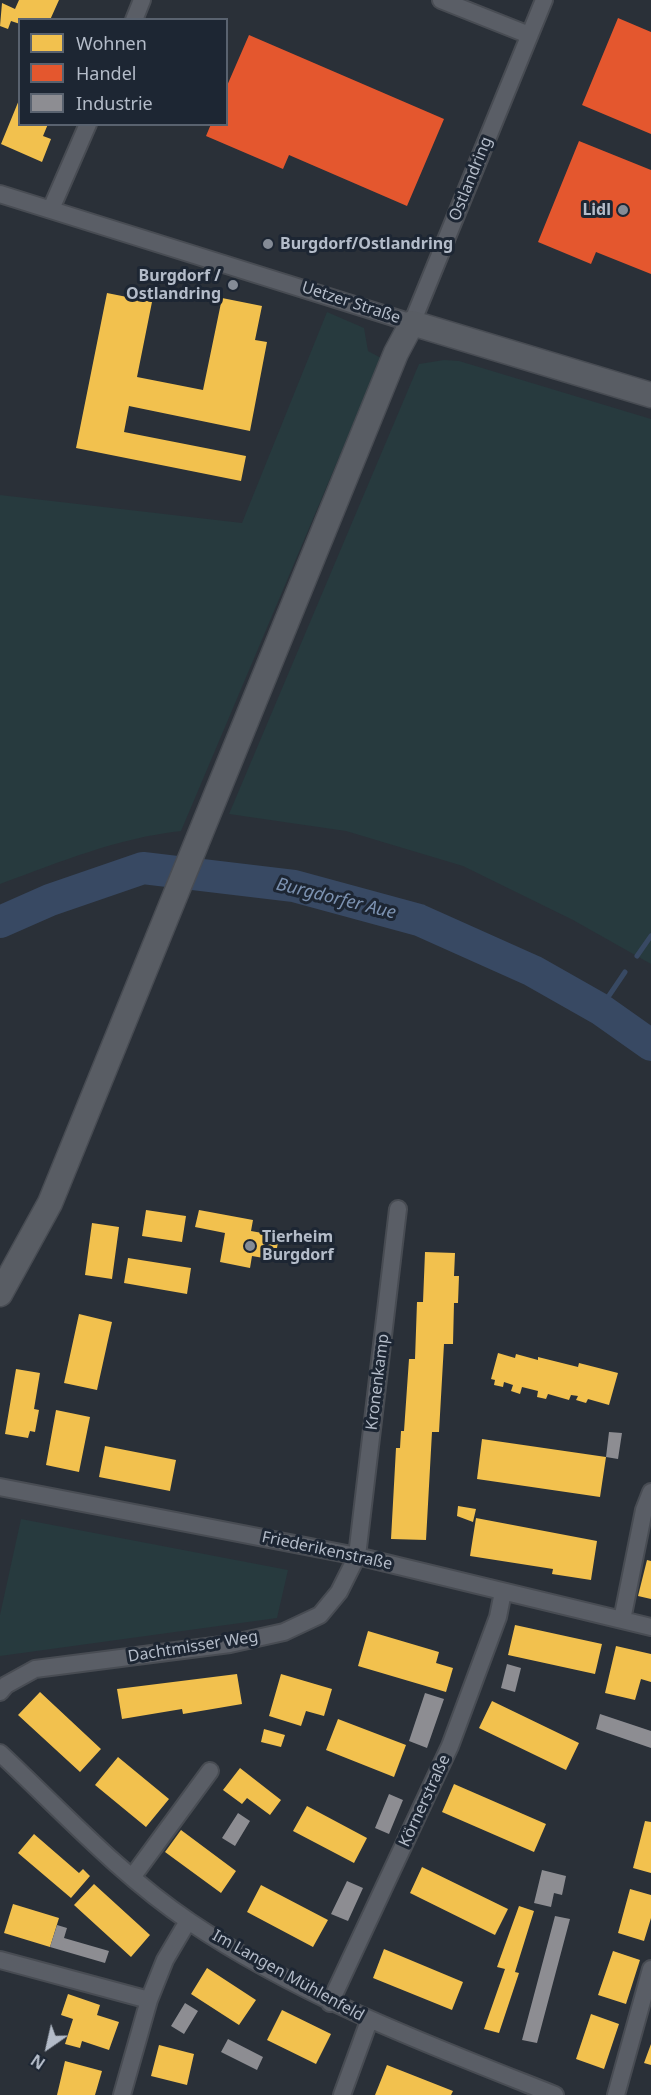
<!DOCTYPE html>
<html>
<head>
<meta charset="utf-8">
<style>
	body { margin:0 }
	#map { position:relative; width:651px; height:2095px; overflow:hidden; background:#2a3038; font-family:"Noto Sans",sans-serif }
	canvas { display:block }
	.legend { position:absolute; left:18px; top:18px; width:210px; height:108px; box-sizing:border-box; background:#1d2633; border:2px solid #59626f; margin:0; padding:8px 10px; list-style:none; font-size:18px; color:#b4bcc9 }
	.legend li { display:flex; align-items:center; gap:12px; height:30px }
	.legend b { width:30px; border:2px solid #59626f }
	.north { position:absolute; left:18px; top:2017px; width:60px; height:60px; -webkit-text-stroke:4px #1d2633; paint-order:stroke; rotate:214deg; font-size:16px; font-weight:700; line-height:24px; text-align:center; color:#b4bcc9 }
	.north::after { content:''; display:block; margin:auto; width:21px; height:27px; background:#b4bcc9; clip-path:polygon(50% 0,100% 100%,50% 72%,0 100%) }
</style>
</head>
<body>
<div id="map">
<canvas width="651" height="2095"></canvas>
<ul class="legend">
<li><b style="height:16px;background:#f2c14e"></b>Wohnen</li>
<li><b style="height:16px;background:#e4572e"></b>Handel</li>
<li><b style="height:16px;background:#8d8d92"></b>Industrie</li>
</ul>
<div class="north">N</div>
</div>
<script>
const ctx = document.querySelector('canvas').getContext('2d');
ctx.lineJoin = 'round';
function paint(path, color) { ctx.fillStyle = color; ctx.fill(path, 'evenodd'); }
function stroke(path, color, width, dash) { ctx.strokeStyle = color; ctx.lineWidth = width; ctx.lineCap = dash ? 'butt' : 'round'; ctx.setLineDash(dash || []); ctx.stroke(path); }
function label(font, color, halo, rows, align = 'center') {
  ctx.font = font + ' "Noto Sans",sans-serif'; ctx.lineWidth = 6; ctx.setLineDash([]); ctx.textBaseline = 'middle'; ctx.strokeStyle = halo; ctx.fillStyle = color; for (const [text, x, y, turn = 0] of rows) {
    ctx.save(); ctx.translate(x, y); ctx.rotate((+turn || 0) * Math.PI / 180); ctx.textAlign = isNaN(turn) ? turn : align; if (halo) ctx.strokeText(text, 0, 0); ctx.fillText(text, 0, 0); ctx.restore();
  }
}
const green = new Path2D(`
	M327,312L364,328L368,351L381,358L181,831C117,838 60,862 0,884V495L242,523Z
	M444,360L459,361L651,419V964L573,920L463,866L346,831L229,814L419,364Z
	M21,1519L288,1570L277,1618L0,1656V1615Z`);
const homes = new Path2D(`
	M19,0H59L50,20H20V24L11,21L8,29L0,26L2,3L15,9Z
	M19,100L20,124H48L43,136L51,139L42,162L1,144Z
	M107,293L152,302L137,377L203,390L222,298L262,306L255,340L267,342L250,431L129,406L124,432L246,456L241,481L76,448Z
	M146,1210L186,1216L182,1242L142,1236Z
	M199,1210L253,1220L251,1231L279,1236L275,1260L252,1256L250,1268L220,1262L225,1233L195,1227Z
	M92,1223L119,1227L112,1279L85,1275Z
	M425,1252L455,1253L454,1276H459L458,1303H454L453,1344H444L439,1432H432L426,1540L391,1539L396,1448H400L401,1431H404L409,1359H415L417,1302H423Z
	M128,1258L191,1268L187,1294L124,1283Z
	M79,1314L112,1322L97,1390L64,1383Z
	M498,1353L515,1358L516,1354L538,1360V1357L578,1367L579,1363L618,1373L609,1405L588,1399L586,1403L576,1400L578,1396L571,1395L569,1400L548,1394L546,1399L537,1397L538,1391L522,1387L520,1394L511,1391L513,1385L504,1382L503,1387L494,1385L495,1380L491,1379Z
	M16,1369L40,1373L34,1409L39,1410L35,1432L30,1431L28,1438L5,1434Z
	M56,1410L90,1417L79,1472L46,1465Z
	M482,1439L606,1457L600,1497L477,1479Z
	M105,1446L176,1460L170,1491L99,1477Z
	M458,1506L476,1509L473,1522L457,1516Z
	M476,1518L597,1541L591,1580L552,1574L553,1569L470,1556Z
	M647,1560L651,1561V1599L638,1596Z
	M515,1625L602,1644L595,1674L508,1655Z
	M368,1631L439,1652L436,1663L453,1668L446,1692L358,1666Z
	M616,1646L651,1654V1682L641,1679L635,1700L605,1693Z
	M237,1674L242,1704L183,1714L182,1709L122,1719L117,1689Z
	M281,1674L332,1689L324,1716L306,1711L301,1726L269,1716Z
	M40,1692L101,1749L80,1772L18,1715Z
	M492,1701L579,1743L566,1770L479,1728Z
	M338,1719L406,1745L394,1777L326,1750Z
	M264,1729L285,1735L281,1747L261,1742Z
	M118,1757L169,1799L146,1827L95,1785Z
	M240,1768L281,1800L270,1815L247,1798L242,1804L223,1790Z
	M454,1784L546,1824L534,1852L442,1812Z
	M307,1806L367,1838L354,1863L293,1831Z
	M645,1821L651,1822V1873L633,1868Z
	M181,1830L236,1871L221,1893L165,1852Z
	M34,1834L79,1873L83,1869L90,1876L71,1898L18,1853Z
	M422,1867L508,1909L495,1935L410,1893Z
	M94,1884L150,1935L131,1957L74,1905Z
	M261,1885L328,1920L313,1947L247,1912Z
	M630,1889L651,1895V1918L644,1941L618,1933Z
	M13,1904L59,1918L50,1947L4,1933Z
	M519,1906L534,1911L515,1972L519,1973L499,2033L484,2029L505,1969L497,1967Z
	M384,1949L463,1982L452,2010L373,1978Z
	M613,1951L640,1960L626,2004L598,1995Z
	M207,1968L256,2000L239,2025L191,1994Z
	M68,1994L100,2005L97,2015L119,2022L109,2050L82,2041L80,2048L65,2044L73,2019L61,2015Z
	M282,2010L331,2034L316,2064L267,2040Z
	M591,2014L619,2024L604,2069L576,2059Z
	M651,2044V2065L644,2063Z
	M159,2045L194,2054L187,2085L151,2076Z
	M65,2061L102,2071L95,2095H57Z
	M387,2065L453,2091L451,2095H375Z`);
const shops = new Path2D(`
	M618,18L651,32V134L582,105Z
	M249,35L444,119L407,206L289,155L283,169L206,136L211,124H226V88Z
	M579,141L651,170V274L596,252L591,264L538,242Z`);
const industry = new Path2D(`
	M609,1432L622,1433L618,1459L606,1457Z
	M507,1664L521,1668L515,1692L501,1688Z
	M425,1693L444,1699L427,1748L409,1741Z
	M600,1714L651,1731V1748L596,1729Z
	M389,1794L403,1800L389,1834L375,1828Z
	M238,1813L250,1821L235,1846L222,1838Z
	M542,1870L566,1876L562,1895L554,1893L551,1907L534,1903Z
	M347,1881L363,1888L348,1921L331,1914Z
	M555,1916L570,1919L537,2043L522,2040Z
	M57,1925L67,1928L64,1938L109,1951L105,1963L50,1947Z
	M185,2003L198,2011L184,2034L171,2026Z
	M228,2039L263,2057L257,2070L221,2052Z`);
const stream = new Path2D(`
	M637,956L651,936
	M600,1009L625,972`);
const river = new Path2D(`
	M0,922L50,900L143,868L294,886L419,920L533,971L600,1009L651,1045`);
const street = new Path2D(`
	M441,0L529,35
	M134,20L142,0
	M0,194L412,323L544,0
	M51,209L88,124
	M0,1487L357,1556L651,1627
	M622,1620L644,1510L651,1492
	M0,1692L6,1685L35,1669L230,1644L284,1632L320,1615L339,1592L357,1556L398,1209
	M0,1753C61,1810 120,1875 190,1922C303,1998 429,2045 555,2095
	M133,1876L210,1771
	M0,1960L149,2000
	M330,2003L450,1746L498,1617L503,1592
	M122,2095L149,2000L165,1960L188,1921
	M342,2095L369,2021
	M616,2095L651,1969`);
const secondary = new Path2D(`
	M0,1294L50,1203L396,353L412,323L651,395`);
const markers = [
	[623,210,6,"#848b96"],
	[268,244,6,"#848b96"],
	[233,285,6,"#848b96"],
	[250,1246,6,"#848b96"]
];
const streetNames = [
	["Ostlandring",471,179,-68],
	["Uetzer Straße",351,303,18],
	["Kronenkamp",378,1382,-83],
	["Friederikenstraße",327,1551,12],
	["Dachtmisser Weg",193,1647,-9],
	["Körnerstraße",425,1801,-65],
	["Im Langen Mühlenfeld",288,1976,29]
];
const poiNames = [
	["Lidl",611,210],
	["Burgdorf/Ostlandring",280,244,"left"],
	["Burgdorf /",221,276],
	["Ostlandring",221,294],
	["Tierheim",262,1237,"left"],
	["Burgdorf",262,1255,"left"]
];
const waterNames = [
	["Burgdorfer Aue",336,899,14]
];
paint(green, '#273a3e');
paint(homes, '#f2c14e');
paint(shops, '#e4572e');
paint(industry, '#8d8d92');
stroke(stream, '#384963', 5);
stroke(river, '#384963', 32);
stroke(street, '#484c53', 20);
stroke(secondary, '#484c53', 27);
stroke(street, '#5a5e66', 16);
stroke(secondary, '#595d64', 24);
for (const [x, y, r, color] of markers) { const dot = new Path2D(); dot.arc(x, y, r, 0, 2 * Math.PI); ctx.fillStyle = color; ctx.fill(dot); stroke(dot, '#1d2633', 2); }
label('16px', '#b4bcc9', '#1d2633', streetNames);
label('bold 16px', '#b4bcc9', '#1d2633', poiNames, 'right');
label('italic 18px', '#7c92b1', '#1d2633', waterNames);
</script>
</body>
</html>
